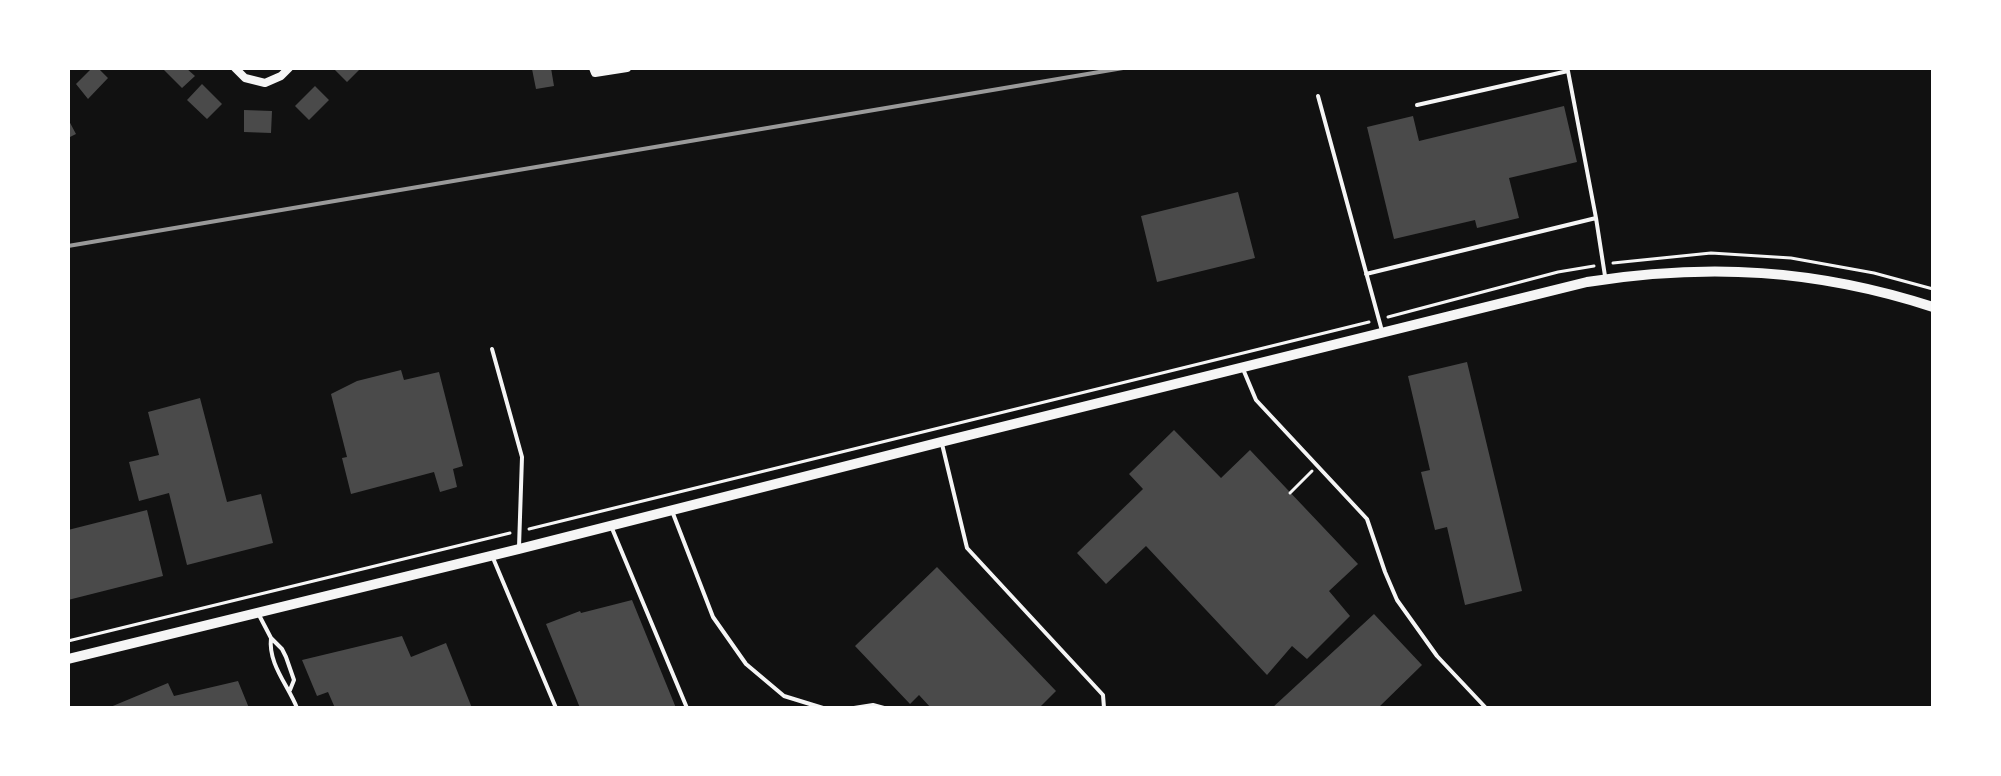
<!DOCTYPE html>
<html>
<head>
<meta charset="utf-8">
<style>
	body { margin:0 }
	#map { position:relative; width:2001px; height:776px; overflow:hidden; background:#111; font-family:Helvetica,sans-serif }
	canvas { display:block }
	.frame { position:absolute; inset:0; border:70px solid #fff; pointer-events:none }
</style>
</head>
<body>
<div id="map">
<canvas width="2001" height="776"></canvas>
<div class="frame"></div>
</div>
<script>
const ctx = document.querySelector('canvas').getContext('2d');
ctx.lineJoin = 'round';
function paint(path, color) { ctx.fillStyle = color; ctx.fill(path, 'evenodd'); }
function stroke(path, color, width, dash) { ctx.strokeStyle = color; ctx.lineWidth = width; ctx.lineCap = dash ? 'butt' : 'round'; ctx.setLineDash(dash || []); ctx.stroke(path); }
const building = new Path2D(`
	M92,68H98L108,78L88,99L76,84Z
	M162,68H186L195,76L182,88Z
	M333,68H361L347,82Z
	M538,68H551L554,86L536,89L532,69Z
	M202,84L222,104L207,119L187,100Z
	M315,86L329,100L309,120L295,106Z
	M1564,106L1577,162L1509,178L1519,218L1477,228L1475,220L1394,239L1367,127L1413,116L1419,141Z
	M244,110L272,111L271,133L244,132Z
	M68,119L76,134L68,138Z
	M1238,192L1255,258L1157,282L1141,216Z
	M1467,362L1522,591L1465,605L1447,527L1435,530L1421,472L1430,470L1408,376Z
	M401,370L404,380L439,372L463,466L453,469L457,487L440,492L434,472L351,494L342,458L347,457L331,394L357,381Z
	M200,398L227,502L261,494L273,543L187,565L169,493L139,501L129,462L159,455L148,412Z
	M1174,430L1221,478L1250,450L1358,564L1329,591L1350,616L1307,659L1292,646L1267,675L1146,546L1106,584L1077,553L1143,489L1129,474Z
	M147,510L163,576L68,600V530Z
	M937,567L1056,691L1039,708H931L919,695L910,704L855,646Z
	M632,600L676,708H580L546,624L580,611L581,613Z
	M1374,614L1422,665L1378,708H1272Z
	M402,636L411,657L446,643L472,708H335L328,692L317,696L302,660Z
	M238,681L249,708H108L168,683L174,696Z`);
const path = new Path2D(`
	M1613,263L1711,253L1791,258L1874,273L1933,289
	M1388,317L1558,272L1594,266
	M1290,493L1312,471
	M529,529L1369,322
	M68,641L510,533`);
const service = new Path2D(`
	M1318,96L1382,331
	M1417,105L1568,71L1596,218L1605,276
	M1366,274L1596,218
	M492,349L522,457L519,547
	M1243,369L1256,400L1367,519L1385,572L1397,600L1437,656L1486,708
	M942,444L967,548L1103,695L1104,708
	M672,511L713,617L746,664L784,696L823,708
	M611,526L687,708
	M493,558L556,708
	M259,615L271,638L282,649L286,657L294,680L290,690
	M271,638C268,664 288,685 297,708
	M854,708L873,705L884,708`);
const minor = new Path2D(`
	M235,68L245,78L265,83L281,76L289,68
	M593,68L595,73L627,68`);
const tertiary = new Path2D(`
	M68,659L519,549L941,442L1587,282C1708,263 1816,269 1933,307`);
const rail = new Path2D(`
	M68,246L1123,68`);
paint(building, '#4a4a4a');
stroke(path, '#f5f5f5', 3);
stroke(service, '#f5f5f5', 4);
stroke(minor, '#f5f5f5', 8);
stroke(tertiary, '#f5f5f5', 10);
stroke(rail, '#9a9a9a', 4);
</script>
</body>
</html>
